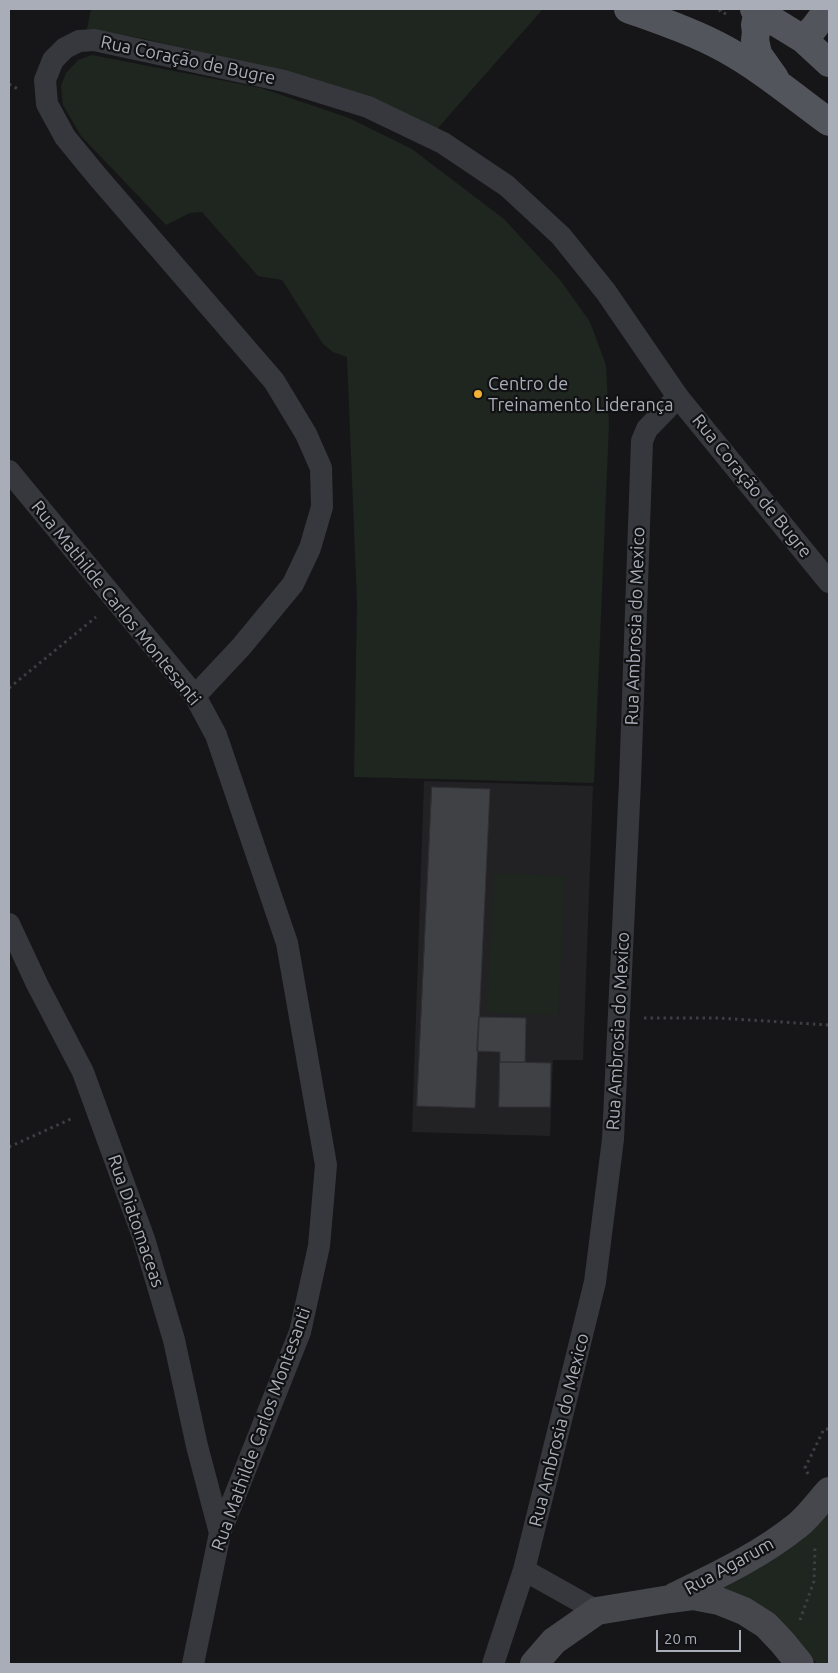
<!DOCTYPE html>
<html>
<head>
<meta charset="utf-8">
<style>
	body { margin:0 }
	#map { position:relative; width:838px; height:1673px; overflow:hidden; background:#161618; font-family:Ubuntu,sans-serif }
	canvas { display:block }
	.frame { position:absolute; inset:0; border:10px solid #a8adb8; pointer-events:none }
	.scale { position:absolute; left:656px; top:1630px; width:85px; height:22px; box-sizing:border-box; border:2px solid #a8adb8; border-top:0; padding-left:6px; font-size:15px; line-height:18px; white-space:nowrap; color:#a8adb8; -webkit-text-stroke:4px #111113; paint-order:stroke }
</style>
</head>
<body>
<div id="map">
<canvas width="838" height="1673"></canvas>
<div class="frame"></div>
<div class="scale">20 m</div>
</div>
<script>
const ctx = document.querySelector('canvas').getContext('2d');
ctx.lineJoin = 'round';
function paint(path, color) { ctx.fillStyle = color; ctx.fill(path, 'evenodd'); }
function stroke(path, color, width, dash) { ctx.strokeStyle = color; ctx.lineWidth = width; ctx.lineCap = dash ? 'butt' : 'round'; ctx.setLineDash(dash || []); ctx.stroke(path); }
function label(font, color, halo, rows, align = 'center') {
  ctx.font = font + ' Ubuntu,sans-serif'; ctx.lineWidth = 4.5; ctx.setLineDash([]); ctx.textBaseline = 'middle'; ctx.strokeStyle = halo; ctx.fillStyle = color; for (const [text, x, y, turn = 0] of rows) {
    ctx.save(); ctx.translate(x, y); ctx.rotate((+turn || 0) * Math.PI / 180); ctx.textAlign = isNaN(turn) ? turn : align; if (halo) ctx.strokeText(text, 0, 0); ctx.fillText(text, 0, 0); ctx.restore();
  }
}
const built = new Path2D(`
	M424,781L593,786L583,1060H553L550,1136L412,1132Z`);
const green = new Path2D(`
	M91,9H543L437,129L297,75L145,39L87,29Z
	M92,55L261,88L349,118L412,149L504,219L561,281L590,322L606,365L609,424L594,783L354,777L357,603L347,357L333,352L323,344L282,280L258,276L202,212L190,213L166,225L81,136L63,105L61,86L66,73L78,60Z
	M494,873L565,876L558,1015L487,1013Z
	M829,1506V1664H817L797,1638L705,1590Z`);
const building = new Path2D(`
	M432,787L490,789L475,1108L417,1106Z
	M479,1017L526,1018L525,1062H500V1052L477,1051Z
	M500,1062L551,1063L550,1107H499Z`);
const path = new Path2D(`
	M721,9L720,11L726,14
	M9,84L20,90
	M9,688L96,617
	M644,1018H718L829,1025
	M9,1147L73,1118
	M808,1474L805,1468L824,1429H829
	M800,1620L814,1581L815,1547`);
const minor = new Path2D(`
	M9,471L195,696L216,735L287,943L326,1165L319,1246L300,1332L220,1533L193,1664
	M195,696L241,647L293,584L310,548L322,507L321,468L306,434L274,381L97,176L65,137L47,104L45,80L53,60L65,48L79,41L94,40L284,81L368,107L443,143L507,186L561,236L606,292L678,397L829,582
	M9,924L37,984L83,1072L144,1239L174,1340L197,1446L220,1533
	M524,1570L597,1611
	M493,1664L524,1570L595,1282L613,1139L630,782L642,441L647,429L678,397`);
const secondary = new Path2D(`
	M675,1596C718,1575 761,1555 798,1525C810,1515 819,1502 829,1491
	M534,1664L554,1641L597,1611L670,1599L693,1596L719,1601L744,1611L766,1625L783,1643L800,1664`);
const primary = new Path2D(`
	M628,9C661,21 694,32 725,49C760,68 796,98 829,122
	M754,9L803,39L829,63
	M758,9L755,25L756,32L755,40L758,54L775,78
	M803,39L814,28L828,9`);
const markers = [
	[478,394,5,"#f2b134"]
];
const streetNames = [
	["Rua Coração de Bugre",188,60,12],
	["Rua Coração de Bugre",752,486,51],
	["Rua Mathilde Carlos Montesanti",116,603,51],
	["Rua Ambrosia do Mexico",635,626,-88],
	["Rua Ambrosia do Mexico",618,1031,-87],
	["Rua Diatomaceas",136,1221,71],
	["Rua Mathilde Carlos Montesanti",261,1429,-70],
	["Rua Ambrosia do Mexico",559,1430,-76],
	["Rua Agarum",729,1566,-29]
];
const poiNames = [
	["Centro de",488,384],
	["Treinamento Liderança",488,405]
];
paint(built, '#222225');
paint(green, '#1e261f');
paint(building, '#404145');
stroke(building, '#303034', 1);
stroke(path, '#3d3f44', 3, [2.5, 4]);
stroke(minor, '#37383d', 22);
stroke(secondary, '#45474d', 28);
stroke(primary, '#53555c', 28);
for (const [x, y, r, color] of markers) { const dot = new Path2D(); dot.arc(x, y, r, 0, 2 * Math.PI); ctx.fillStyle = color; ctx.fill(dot); stroke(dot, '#111113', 2); }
label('18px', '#a8adb8', '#111113', streetNames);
label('18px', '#a8adb8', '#111113', poiNames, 'left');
</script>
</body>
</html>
